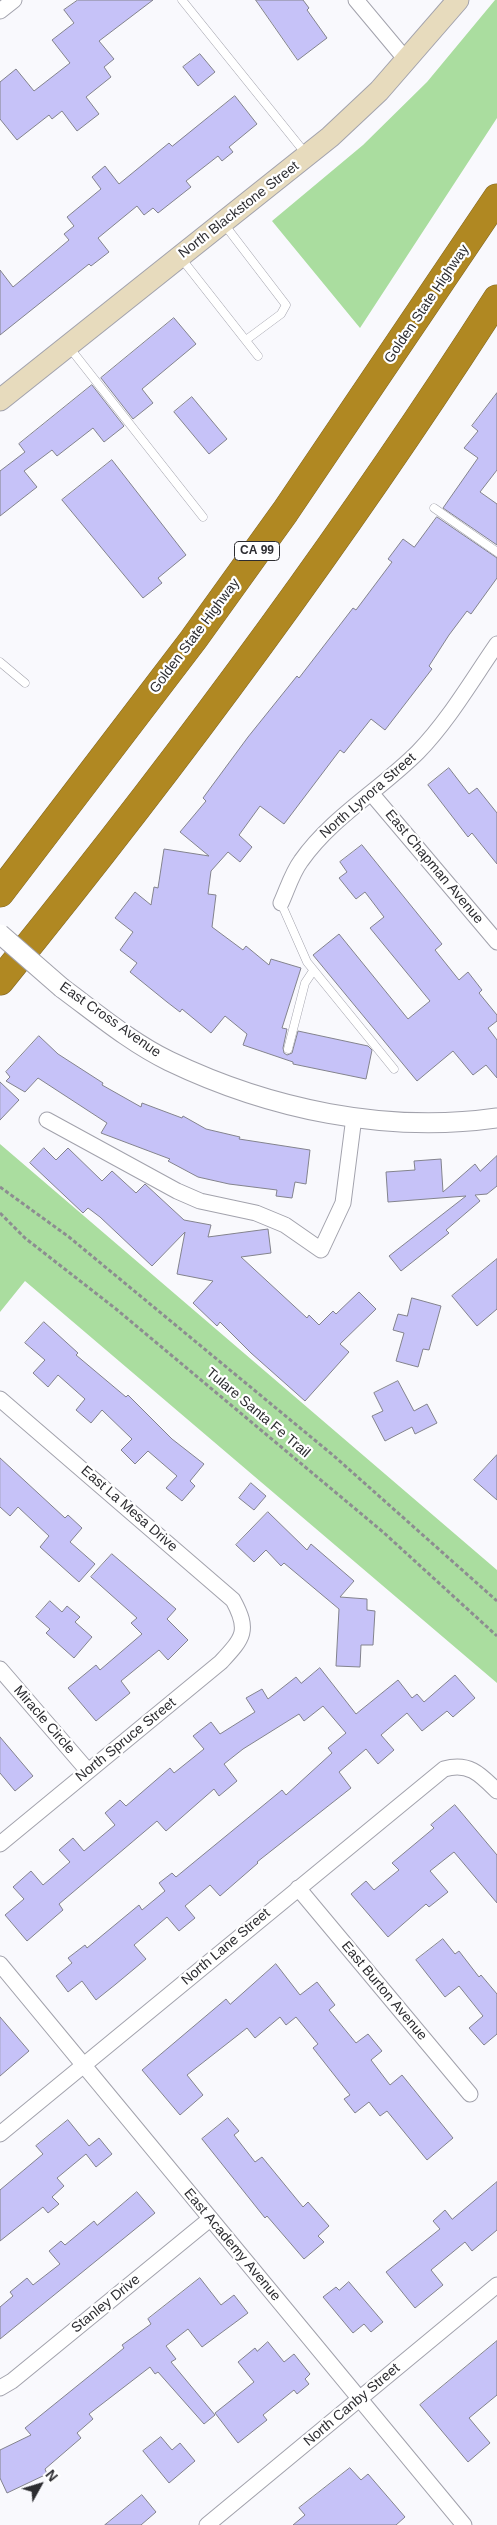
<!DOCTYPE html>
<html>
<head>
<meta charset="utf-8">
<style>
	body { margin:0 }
	#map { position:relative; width:497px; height:2525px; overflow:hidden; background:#f9f9fd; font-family:Arial,sans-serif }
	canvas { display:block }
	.north { position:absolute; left:15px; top:2460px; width:50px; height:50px; -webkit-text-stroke:4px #fff; paint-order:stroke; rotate:51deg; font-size:14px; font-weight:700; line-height:20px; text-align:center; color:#2d2d31 }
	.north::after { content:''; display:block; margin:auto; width:18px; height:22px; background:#2d2d31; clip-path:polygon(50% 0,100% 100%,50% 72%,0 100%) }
</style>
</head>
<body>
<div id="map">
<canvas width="497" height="2525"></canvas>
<div class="north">N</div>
</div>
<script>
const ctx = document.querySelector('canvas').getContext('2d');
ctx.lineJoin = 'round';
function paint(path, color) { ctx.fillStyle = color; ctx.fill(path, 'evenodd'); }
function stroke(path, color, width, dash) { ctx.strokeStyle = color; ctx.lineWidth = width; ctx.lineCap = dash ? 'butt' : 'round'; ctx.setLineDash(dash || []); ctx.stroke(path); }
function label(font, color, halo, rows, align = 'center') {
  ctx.font = font + ' Arial,sans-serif'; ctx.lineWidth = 4.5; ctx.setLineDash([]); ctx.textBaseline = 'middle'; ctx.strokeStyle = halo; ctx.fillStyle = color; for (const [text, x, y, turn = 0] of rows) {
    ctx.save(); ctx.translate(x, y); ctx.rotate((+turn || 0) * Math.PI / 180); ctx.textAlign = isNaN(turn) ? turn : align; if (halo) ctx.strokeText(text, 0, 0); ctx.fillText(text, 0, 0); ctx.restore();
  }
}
const green = new Path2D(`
	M495,0H497V118L360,328L272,221L363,145L427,82Z
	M0,1144L497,1570V1683L25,1281L0,1312Z`);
const building = new Path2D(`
	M78,0H153L99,41L114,59L104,67L111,77L86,97L99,114L77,131L62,111L52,119L49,115L17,140L0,119V82L16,69L34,91L70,63L52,40L74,23L64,10Z
	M256,0H303L309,8L307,10L327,38L298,60Z
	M200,54L215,72L198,86L183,67Z
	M235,96L257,124L229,147L233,152L222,161L218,156L186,181L191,187L158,213L153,208L144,215L137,206L98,238L109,252L91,266L89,264L0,335V270L13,287L69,240L64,234L74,226L67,217L101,189L92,177L105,166L119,184L169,143L172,146Z
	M174,318L196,344L142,389L153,403L133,419L101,378Z
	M92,385L124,426L123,427L104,442L93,428L57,456L52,450L24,471L37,487L0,516V471L25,452L19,444Z
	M497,393V470L480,492L497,504V545L443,508L478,458L464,448L478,431L472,426Z
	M192,397L227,439L209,454L174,412Z
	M112,460L186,555L158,578L162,583L143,598L62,500Z
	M437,517L497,558V578L471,614L467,611L449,635L429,666L432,669L385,730L371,719L344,753L340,750L284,824L260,806L239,835L252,847L240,862L228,852L211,871L208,894L216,895L212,927L243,950L246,946L269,965L271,959L301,968L282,1028L287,1029L283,1048L284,1053L287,1055L292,1053L298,1031L368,1046L372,1050L366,1079L293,1064V1062L243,1045L247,1034L225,1016L211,1033L182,1009L180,1012L167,1002L130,972L137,963L120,950L133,932L115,918L135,892L151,905L154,887L158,888L164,849L209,856L180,832L206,801L203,798L248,737L297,676L299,678L353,608L356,610L392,562L388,559L403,539L414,547Z
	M449,768L469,794L477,788L497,813V864L472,833L468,837L428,785Z
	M362,845L442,944L435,950L459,980L468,972L482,990L479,993L497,1015V1021L488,1028L497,1040V1078L486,1065L473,1075L453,1051L417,1081L313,955L339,934L408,1019L430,1001L370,928L384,917L365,892L356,899L339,878L347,872L340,862Z
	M39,1036L58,1054L103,1083L102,1085L141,1107L142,1103L182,1118L183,1116L206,1129L240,1137L239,1139L310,1150L306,1184L295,1182L292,1198L276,1196L277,1190L229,1184L198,1177L168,1161L170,1159L101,1133L107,1123L38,1078L25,1092L6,1081L10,1077L6,1072Z
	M0,1082L19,1100L0,1120Z
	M44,1148L56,1160L68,1148L102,1181L112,1171L136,1193L145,1184L184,1220L211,1225L208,1237L268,1229L271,1253L241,1257L307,1318L309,1315L319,1325L333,1311L336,1314L359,1292L376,1309L340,1344L349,1352L305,1401L251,1353L220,1322L217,1326L193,1303L213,1281L177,1274L185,1232L152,1266L100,1217L88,1208L83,1213L30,1163Z
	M497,1156V1186L487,1194L475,1195L480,1201L446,1230L449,1233L401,1271L389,1256L466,1196L388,1202L386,1172L415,1170L414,1161L441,1159L443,1192L475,1164L480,1171Z
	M497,1259V1309L477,1326L452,1296Z
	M412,1298L441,1306L429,1350L423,1349L418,1367L396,1361L404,1333L393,1330L398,1314L407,1316Z
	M44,1322L78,1353L76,1355L126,1397L128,1395L172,1439L204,1464L190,1481L195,1486L182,1501L166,1488L177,1476L148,1451L135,1464L121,1450L132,1439L102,1410L91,1423L76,1410L85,1399L58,1375L48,1387L33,1373L45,1360L25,1343Z
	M398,1381L414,1411L427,1404L437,1423L415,1434L412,1427L385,1441L372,1416L383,1411L374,1393Z
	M497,1455V1500L474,1480Z
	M0,1458L65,1518L68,1515L82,1528L70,1542L95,1564L79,1582L40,1547L49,1536L18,1507L10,1516L0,1507Z
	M251,1483L266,1496L254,1510L239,1498Z
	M268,1512L307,1550L311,1544L354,1581L340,1597L367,1599V1610L375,1611L373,1645H361L360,1667L336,1666L339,1609L284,1563L281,1566L266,1550L254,1562L236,1545Z
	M112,1554L176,1609L167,1619L188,1640L168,1660L159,1650L121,1681L130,1693L96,1721L68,1688L96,1665L100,1670L142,1634L131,1623L137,1618L91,1577Z
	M50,1601L62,1612L67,1606L80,1617L75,1622L92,1637L74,1658L46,1633L50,1629L36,1617Z
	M320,1668L356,1714L398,1680L412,1698L417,1694L424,1702L455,1675L475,1698L453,1717L447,1711L422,1731L407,1713L381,1735L394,1750L378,1764L366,1749L339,1772L351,1788L257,1862L258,1863L220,1896L210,1885L185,1906L195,1918L179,1931L167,1917L134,1945L146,1959L116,1984L96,2000L82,1981L68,1992L56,1976L72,1963L68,1958L85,1945L87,1948L139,1905L142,1910L165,1891L159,1883L172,1873L176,1877L282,1790L286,1795L332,1753L328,1748L346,1733L323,1706L304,1721L299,1714L243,1749L224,1764L237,1781L219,1796L214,1789L166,1831L157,1821L59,1904L63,1910L27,1941L5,1915L24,1899L13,1887L31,1871L43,1885L70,1862L59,1850L73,1838L84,1851L115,1825L105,1813L120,1800L126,1806L170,1768L174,1773L204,1749L193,1736L211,1722L220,1734L255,1712L246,1698L262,1689L268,1699L296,1677L301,1683Z
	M0,1737L33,1776L15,1791L0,1773Z
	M455,1805L497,1855V1903L454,1852L430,1871L448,1892L429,1907L426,1904L388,1937L351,1894L366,1881L374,1890L399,1870L392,1863L434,1828L431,1825Z
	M443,1939L455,1954L459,1951L479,1977L481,1975L497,1994V2034L484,2045L469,2028L483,2016L459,1986L445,1997L416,1960Z
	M276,1964L300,1995L317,1982L335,2005L329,2010L356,2043L368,2034L382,2051L371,2060L390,2085L402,2075L453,2138L427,2160L387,2111L380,2116L369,2102L355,2113L344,2099L350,2095L313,2048L318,2044L296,2017L286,2025L280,2017L255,2038L247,2028L187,2075L203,2095L180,2115L142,2070L226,1999L230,2004Z
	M0,2017L29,2051L0,2076Z
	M228,2118L239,2131L234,2135L255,2162L262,2157L303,2207L308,2202L329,2226L318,2236L324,2242L304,2259L267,2216L265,2218L202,2139Z
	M68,2120L89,2146L99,2138L112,2154L96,2167L86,2154L57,2178L64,2186L52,2197L59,2204L48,2213L43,2207L0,2241V2190L43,2154L36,2146Z
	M497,2182V2230L472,2251L465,2242L431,2270L443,2285L415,2308L386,2272L440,2229L433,2221L445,2210L452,2219Z
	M137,2192L155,2213L0,2339V2307L13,2296L10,2292L27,2278L33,2285L60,2264L49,2251L61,2241L65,2245L94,2221L97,2225Z
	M200,2278L221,2305L234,2295L248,2313L202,2347L188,2329L166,2346L176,2359L171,2362L215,2415L204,2424L158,2372L155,2374L150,2367L89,2414L93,2419L77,2433L81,2438L45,2469L47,2474L7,2493L0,2478V2450L31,2435L25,2428L124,2348L122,2345L151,2324L148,2319Z
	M349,2282L383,2322L371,2332L364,2324L353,2333L323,2297L336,2287L339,2290Z
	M497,2341V2395L469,2418L490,2443L468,2462L420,2405Z
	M268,2342L284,2362L294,2354L310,2374L305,2379L309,2384L297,2394L294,2390L263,2415L267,2420L238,2443L215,2413L254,2382L238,2362L255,2348L257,2351Z
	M161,2437L172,2450L180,2443L195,2461L169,2483L143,2451Z
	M350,2468L361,2480L368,2474L405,2517L396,2525H293L305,2515L299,2508Z
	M142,2495L156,2512L141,2525H105Z`);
const path = new Path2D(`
	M0,1187L69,1237L334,1456L497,1601
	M0,1213L25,1238L116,1309L383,1532L497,1636`);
const service = new Path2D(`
	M182,0L306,154
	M224,224L286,305L281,314L246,340
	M181,258L258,356
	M69,347L203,517
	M434,508L497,552
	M0,662L25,683
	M281,903L307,962L394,1069
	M288,1049L305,983L313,971`);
const minor = new Path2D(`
	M356,0L407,61
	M0,11L14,0
	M371,793L497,942
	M281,903C287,890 292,873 301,861C332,817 380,790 418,752C449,720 472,680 497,644
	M47,1120L177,1191L200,1201L256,1213L285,1225L321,1250L343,1203L354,1117
	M0,1399L233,1600C250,1631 243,1638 221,1662L0,1844
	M0,1669L88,1771
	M298,1888L470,2094
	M0,1964L464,2525
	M0,2134L444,1769C469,1762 480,1774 497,1791
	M0,2388L12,2381L210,2219
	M207,2525L497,2285`);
const tertiary = new Path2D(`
	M62,988C96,1013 130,1042 169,1061C269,1109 386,1134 497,1118`);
const secondary = new Path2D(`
	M0,400L330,137L379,91L458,0`);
const motorway = new Path2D(`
	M0,893L193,640L285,512L497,198
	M0,981C177,763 345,536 497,299`);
const tertiaryBridge = new Path2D(`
	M0,934L62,988`);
const shields = [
	[257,551,45]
];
const shieldNames = [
	["CA 99",257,551]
];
const streetNames = [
	["North Blackstone Street",239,210,-38],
	["Golden State Highway",427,304,-56],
	["Golden State Highway",195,636,-53],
	["North Lynora Street",368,796,-41],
	["East Chapman Avenue",434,867,50],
	["East Cross Avenue",110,1020,35],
	["Tulare Santa Fe Trail",258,1413,40],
	["East La Mesa Drive",129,1509,41],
	["Miracle Circle",44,1720,49],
	["North Spruce Street",126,1740,-39],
	["North Lane Street",226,1947,-40],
	["East Burton Avenue",384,1991,50],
	["East Academy Avenue",232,2245,50],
	["Stanley Drive",106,2304,-39],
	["North Canby Street",352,2405,-40]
];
paint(green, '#aadd9f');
paint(building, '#c6c2f8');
stroke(building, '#83838d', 1);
stroke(service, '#a2a2ac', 9);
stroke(minor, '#a2a2ac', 17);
stroke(tertiary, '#a2a2ac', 21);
stroke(secondary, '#a2a2ac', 23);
stroke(motorway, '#826827', 29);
stroke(path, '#8d8d91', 3, [4, 2.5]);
stroke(service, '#fff', 8);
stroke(minor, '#fff', 15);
stroke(tertiary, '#fff', 19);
stroke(secondary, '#e7dbbd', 21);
stroke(motorway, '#b08822', 28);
stroke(tertiaryBridge, '#a2a2ac', 21, []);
stroke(tertiaryBridge, '#fff', 19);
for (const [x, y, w] of shields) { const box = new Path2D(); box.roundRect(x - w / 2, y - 9.5, w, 19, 4); ctx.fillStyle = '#fff'; ctx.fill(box); stroke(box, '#2d2d31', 1); }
label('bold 12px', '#2d2d31', null, shieldNames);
label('14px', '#2d2d31', '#fff', streetNames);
</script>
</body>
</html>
